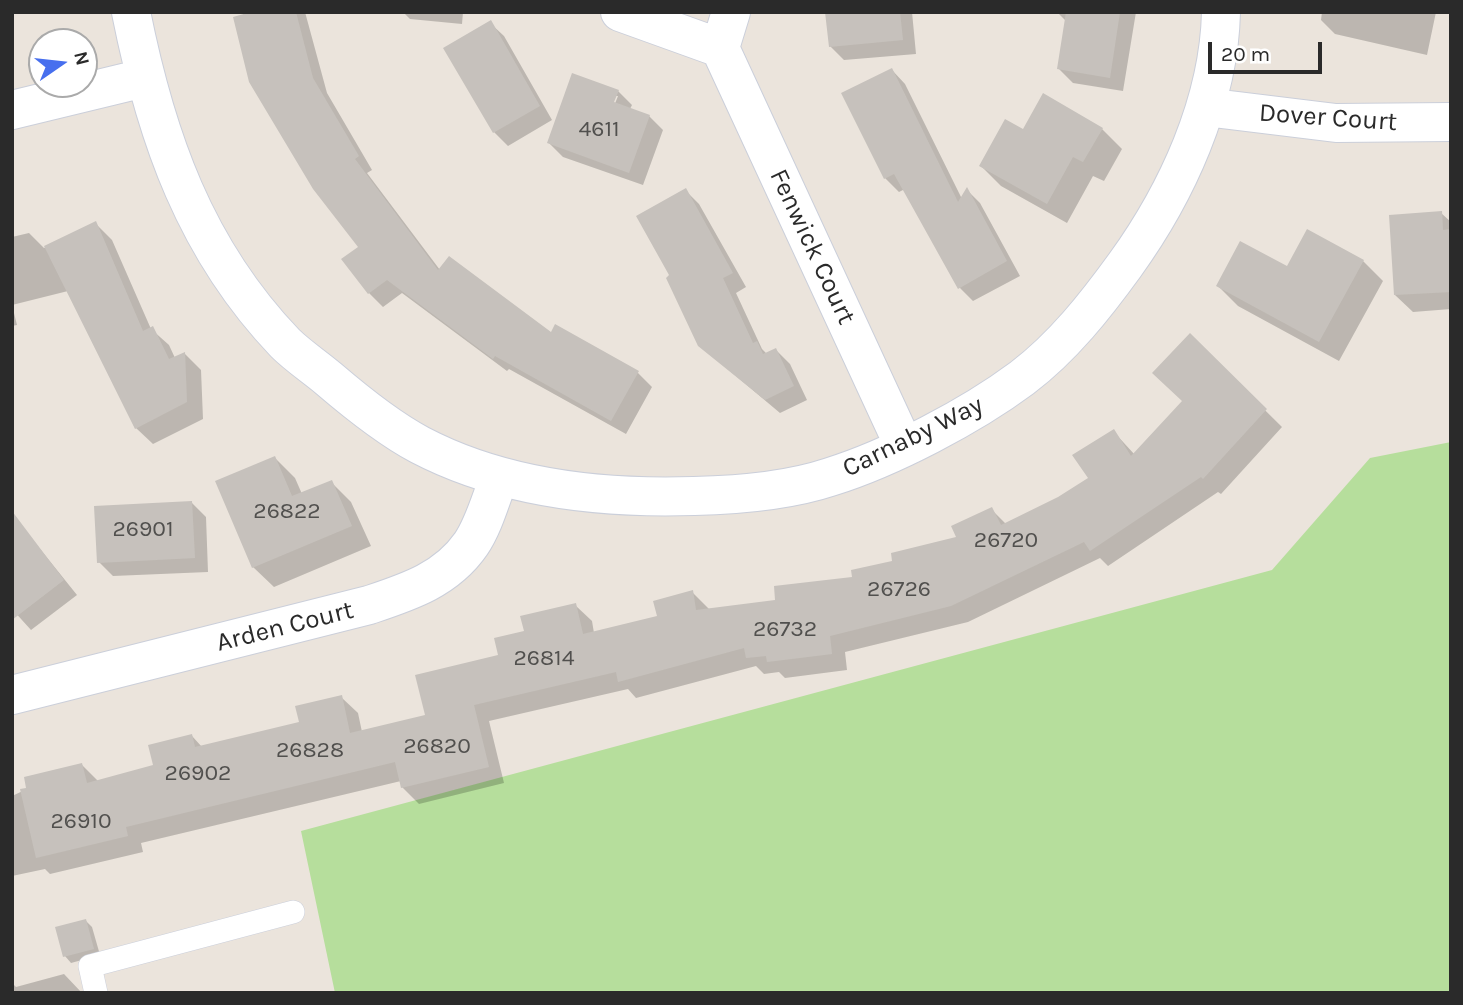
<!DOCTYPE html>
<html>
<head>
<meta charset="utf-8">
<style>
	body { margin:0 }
	#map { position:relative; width:1463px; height:1005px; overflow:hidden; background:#ebe4dc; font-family:Karla,sans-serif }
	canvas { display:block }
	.frame { position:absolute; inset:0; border:14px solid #2a2a2a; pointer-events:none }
	.north { position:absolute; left:28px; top:28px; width:70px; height:70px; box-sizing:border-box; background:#fff; border:2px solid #aaa; border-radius:50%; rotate:76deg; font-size:19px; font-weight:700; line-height:28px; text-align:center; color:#2a2a2a }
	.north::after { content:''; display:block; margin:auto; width:24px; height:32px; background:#476fee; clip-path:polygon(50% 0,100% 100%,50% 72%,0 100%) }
	.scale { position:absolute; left:1208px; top:42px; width:114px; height:32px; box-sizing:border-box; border:4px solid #2a2a2a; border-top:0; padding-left:9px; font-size:21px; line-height:24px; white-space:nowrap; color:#2a2a2a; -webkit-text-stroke:5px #fff; paint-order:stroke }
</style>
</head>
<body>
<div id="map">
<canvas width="1463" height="1005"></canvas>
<div class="frame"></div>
<div class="north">N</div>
<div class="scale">20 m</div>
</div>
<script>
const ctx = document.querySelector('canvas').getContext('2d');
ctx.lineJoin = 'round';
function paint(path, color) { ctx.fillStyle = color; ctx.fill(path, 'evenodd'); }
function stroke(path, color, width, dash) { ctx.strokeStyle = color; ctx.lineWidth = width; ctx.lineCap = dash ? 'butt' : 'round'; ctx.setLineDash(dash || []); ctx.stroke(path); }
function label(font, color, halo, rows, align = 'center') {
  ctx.font = font + ' Karla,sans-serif'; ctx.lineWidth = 6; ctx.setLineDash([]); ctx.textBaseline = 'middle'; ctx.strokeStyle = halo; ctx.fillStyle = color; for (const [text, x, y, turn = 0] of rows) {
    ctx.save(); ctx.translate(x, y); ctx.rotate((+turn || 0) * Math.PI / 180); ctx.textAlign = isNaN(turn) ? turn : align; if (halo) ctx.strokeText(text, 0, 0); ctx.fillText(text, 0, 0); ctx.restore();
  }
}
const green = new Path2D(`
	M1451,442V993H335L301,831L1272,570L1370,458Z`);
const shadow = new Path2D(`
	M242,12H305L327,93L372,170L367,173L440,270L552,334L556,327L638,373L652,387L626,434L509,369L507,371L402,293L383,307L369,293L360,248Z
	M403,12H463L462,24L410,19Z
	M827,12H912L916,54L844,60L830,46Z
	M1057,12H1136L1123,91L1073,83L1059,69L1067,22Z
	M1322,12H1436L1427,55L1335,34L1321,20Z
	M490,23L504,36L552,120L508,146L494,132Z
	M892,70L905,84L962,199L967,190L980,203L1020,276L973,301L960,288L905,189L899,192L885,178Z
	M618,91L632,105L630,109L649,116L663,130L643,185L563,157L549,143ZM614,96H618L612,111Z
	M1102,129L1122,149L1104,181L1093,176L1067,223L1001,186L981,166L1023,131Z
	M685,190L699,204L746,287L736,293L762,349L767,354L776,350L790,364L807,400L780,413L699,345L671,275Z
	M1441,213L1451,222V309L1413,312L1395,295Z
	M95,223L112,240L151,329L169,345L175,358L185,354L201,370L203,419L153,444L136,428L68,291L12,305V237L29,233L44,248Z
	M1363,261L1383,281L1339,361L1238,306L1218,286L1288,269Z
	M12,305L17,325L12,326Z
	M1190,336L1282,427L1221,494L1218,492L1108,566L1100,558L968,622L845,652L847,670L785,678L779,672L764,674L756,666L636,698L628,689L489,721L504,783L419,804L402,787L401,781L141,843L143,852L50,874L45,869L12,876V796L81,764L98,781L155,766L192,736L202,747L301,723L341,697L358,713L362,732L427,716L526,632L575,605L592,621L594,633L659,617L692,592L709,609L777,602L855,578L959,539L991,509L1006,524L1059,499L1090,479L1113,431L1135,455L1184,402Z
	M275,458L295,478L302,494L331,482L351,502L371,546L274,587L253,567Z
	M192,503L206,517L208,572L113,576L99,562Z
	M12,514L77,595L31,630L12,609Z
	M86,921L92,927L100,955L71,963L65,956Z
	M64,974L82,993H12V983L16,987Z`);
const building = new Path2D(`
	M251,12H296L313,78L359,156L355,159L438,270L449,256L551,332L555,324L639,371L611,421L495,356L493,359L387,280L368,294L341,259L358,247L313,189L249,82L233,17Z
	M825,12H900L903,40L829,47Z
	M1066,12H1120L1110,78L1057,69Z
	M491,20L540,106L493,133L443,48Z
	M892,68L958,202L967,187L1007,261L958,289L894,174L884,179L841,93Z
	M572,73L619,90L614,102L650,115L629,173L547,143Z
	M1043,93L1103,128L1083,162L1073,157L1047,204L979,166L1005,119L1023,129Z
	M686,188L733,273L723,278L753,343L757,341L763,354L776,348L794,386L765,400L698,346L666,278L669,275L636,216Z
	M1442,211L1443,230L1451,229V292L1394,295L1389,215Z
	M96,221L143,331L153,326L169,359L185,352L187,402L135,429L44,246Z
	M1307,229L1364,260L1319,342L1216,286L1240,241L1287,266Z
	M1190,333L1267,409L1203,479L1201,477L1090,551L1084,542L951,606L830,636L832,654L767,662L766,656L746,658L744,648L618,682L616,672L474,705L489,767L401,788L395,762L126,827L128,836L36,858L20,789L26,788L24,777L82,763L87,783L153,765L148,745L192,734L195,747L299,722L295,706L342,695L350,733L425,715L415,675L498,655L494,638L524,631L520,616L576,603L583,634L657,616L653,601L693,590L696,610L775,600L774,586L852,577L851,570L892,561L891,553L956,537L951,526L992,507L1001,525L1058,497L1088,478L1072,455L1114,429L1131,456L1182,401L1152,373Z
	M275,456L292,496L332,480L352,526L252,568L215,481Z
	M192,501L195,558L97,563L94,506Z
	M12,511L64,580L12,620Z
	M86,919L94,949L63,957L55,927Z`);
const service = new Path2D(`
	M96,993L90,966L293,912`);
const minor = new Path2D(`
	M131,12C156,137 195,249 285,343C298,356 315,367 329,379C357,403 388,428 420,445C504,489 602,499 694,496C738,495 788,491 830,477C891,458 971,416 1022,378C1063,347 1096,305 1125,265C1177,193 1219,102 1221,12
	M620,12L720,48L731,12
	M720,48L904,446
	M1205,107L1336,123L1451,122
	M12,110L144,78
	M12,695L369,605C408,592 446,580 471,544C484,525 491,498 499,478`);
const numberNames = [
	["4611",599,129],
	["26822",287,511],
	["26901",143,529],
	["26720",1006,540],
	["26726",899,589],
	["26732",785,629],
	["26814",544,658],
	["26820",437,746],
	["26828",310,750],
	["26902",198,773],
	["26910",81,821]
];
const streetNames = [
	["Dover Court",1328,118,4],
	["Fenwick Court",812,247,65],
	["Carnaby Way",913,437,-26],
	["Arden Court",285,627,-14]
];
paint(green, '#b6de9c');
paint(shadow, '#0003');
paint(building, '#c6c1bc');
stroke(service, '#cbcfda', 24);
stroke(minor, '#cbcfda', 40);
stroke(service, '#fff', 23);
stroke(minor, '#fff', 38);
label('23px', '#51504e', null, numberNames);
label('26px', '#2a2a2a', '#fff', streetNames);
</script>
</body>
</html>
